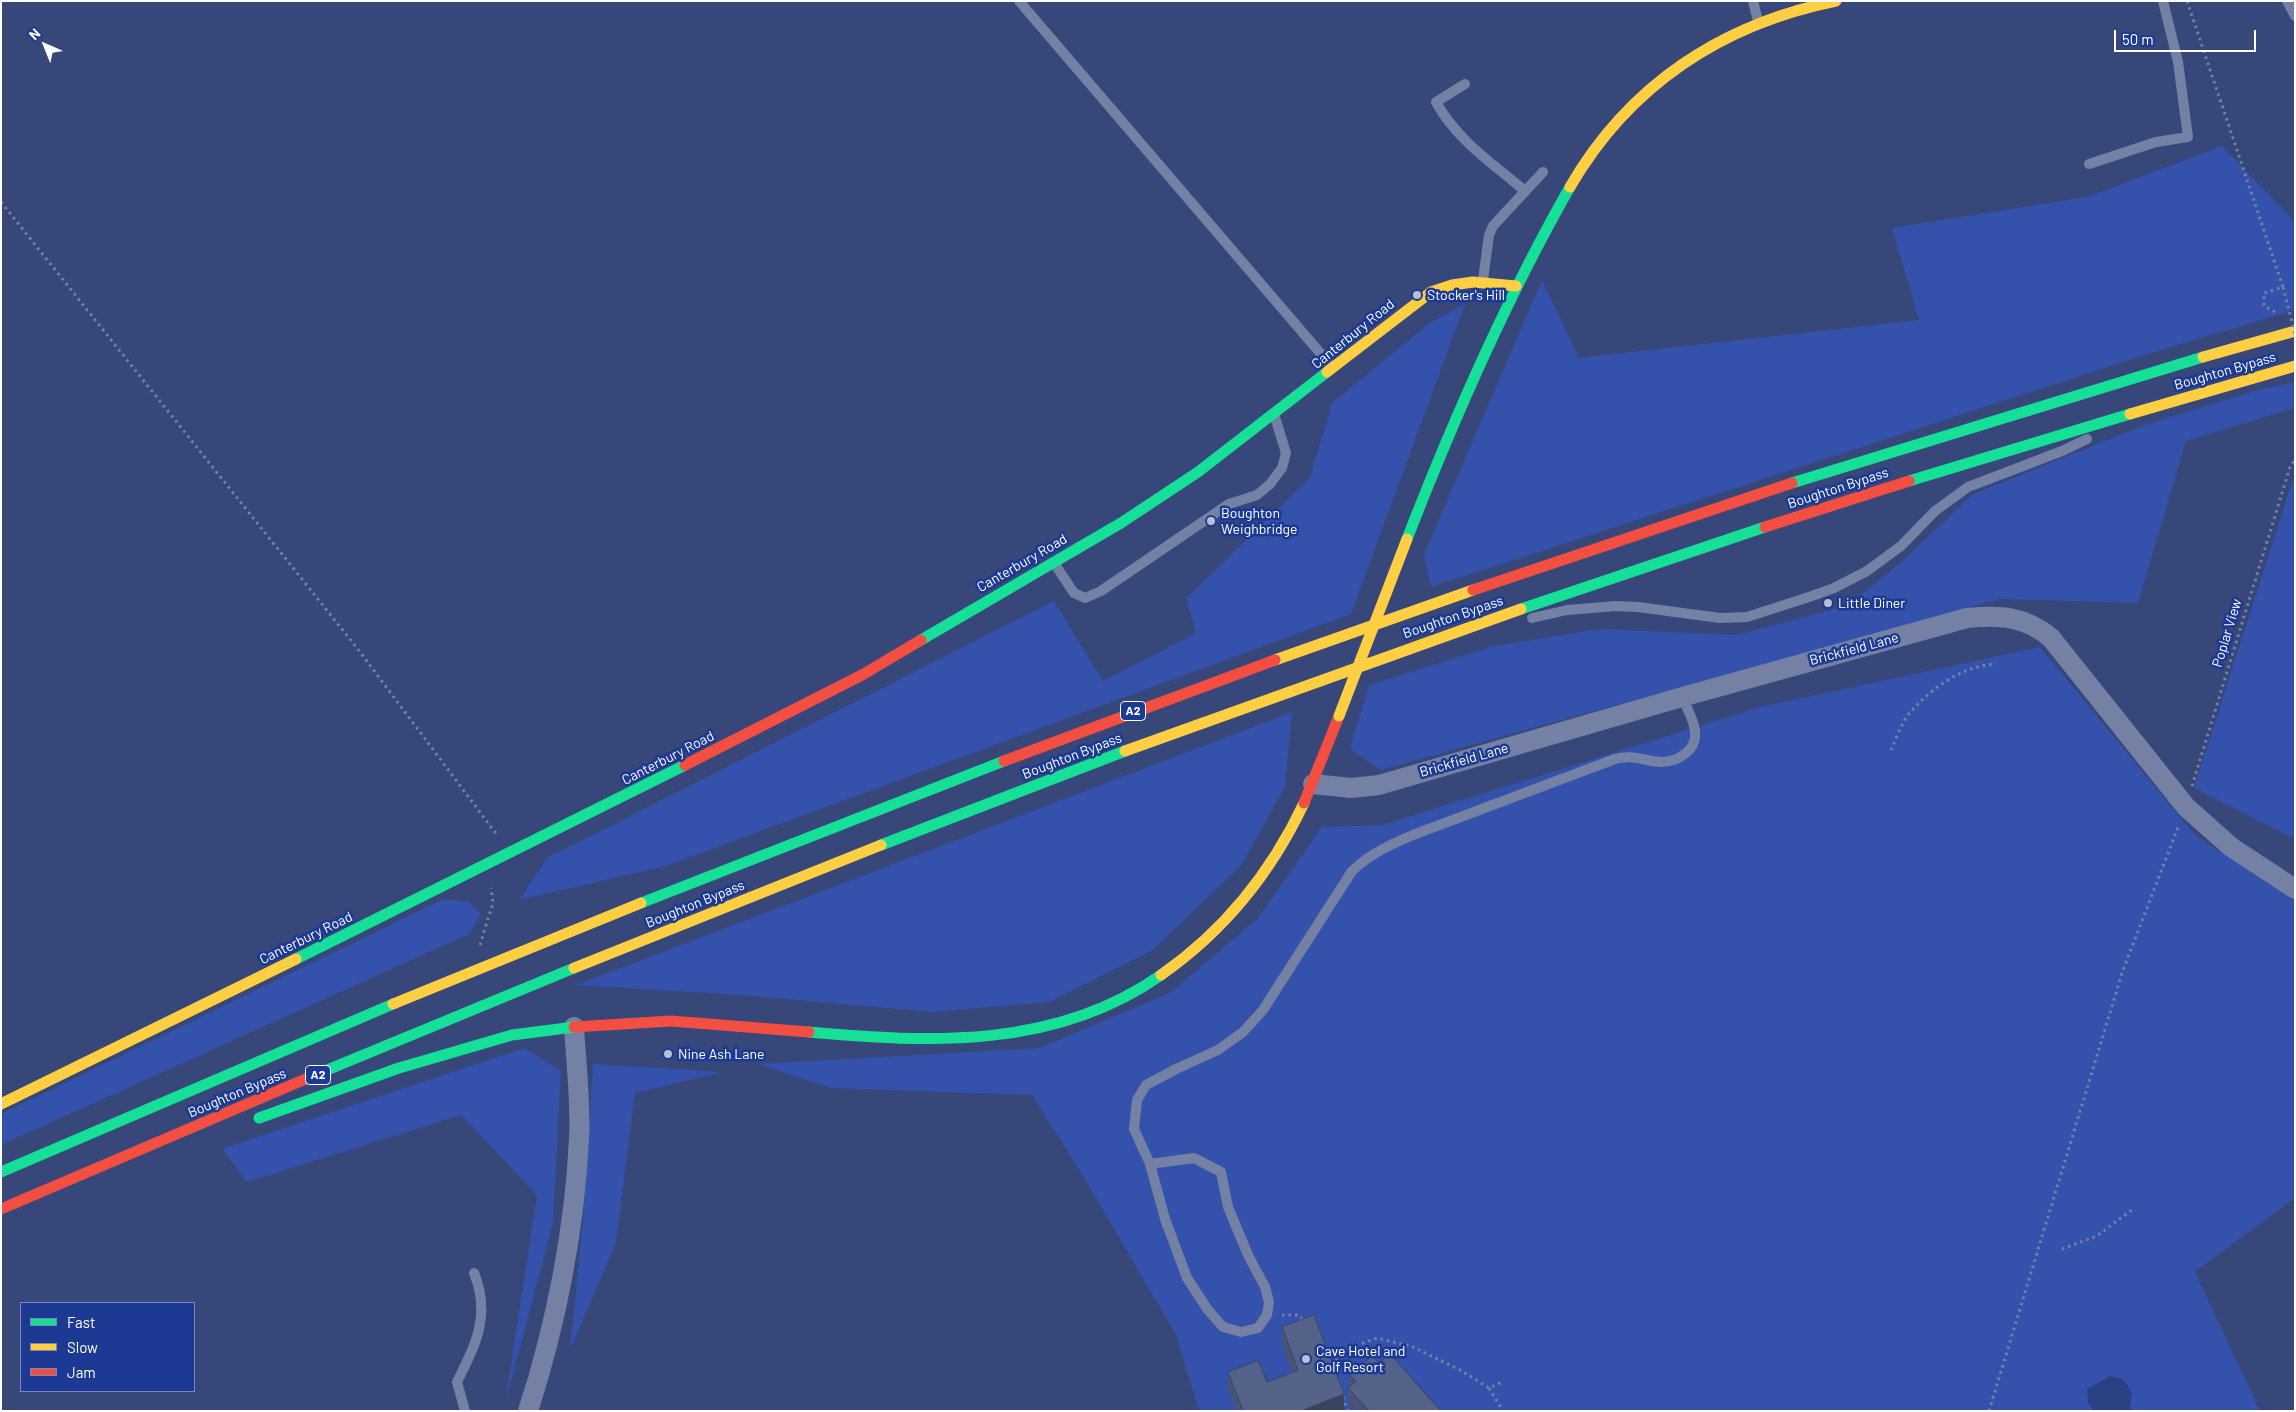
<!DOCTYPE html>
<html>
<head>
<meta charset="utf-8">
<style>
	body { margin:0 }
	#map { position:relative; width:2296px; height:1412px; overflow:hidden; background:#374779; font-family:Barlow,sans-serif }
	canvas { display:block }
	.frame { position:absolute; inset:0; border:2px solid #fff; pointer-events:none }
	.legend { position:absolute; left:20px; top:1302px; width:175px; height:90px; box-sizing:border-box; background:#1c3a94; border:1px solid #7789bf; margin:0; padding:6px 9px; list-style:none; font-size:15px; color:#fff }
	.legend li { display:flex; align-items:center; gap:10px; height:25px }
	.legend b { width:25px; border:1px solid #7789bf }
	.north { position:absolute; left:20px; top:20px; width:50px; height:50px; -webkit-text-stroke:4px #1c3a94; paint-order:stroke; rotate:316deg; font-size:14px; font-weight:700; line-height:20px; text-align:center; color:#fff }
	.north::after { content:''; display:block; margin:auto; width:18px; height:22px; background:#fff; clip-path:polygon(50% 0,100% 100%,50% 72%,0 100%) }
	.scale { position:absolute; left:2114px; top:30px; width:142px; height:22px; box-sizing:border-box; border:2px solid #fff; border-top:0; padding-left:6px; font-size:15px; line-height:18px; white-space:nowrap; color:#fff; -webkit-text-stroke:4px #1c3a94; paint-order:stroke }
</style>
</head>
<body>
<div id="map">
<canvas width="2296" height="1412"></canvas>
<div class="frame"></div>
<ul class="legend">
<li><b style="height:6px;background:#16e098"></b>Fast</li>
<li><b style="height:6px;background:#ffcf43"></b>Slow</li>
<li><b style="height:6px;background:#f24e42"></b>Jam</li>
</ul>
<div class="north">N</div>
<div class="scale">50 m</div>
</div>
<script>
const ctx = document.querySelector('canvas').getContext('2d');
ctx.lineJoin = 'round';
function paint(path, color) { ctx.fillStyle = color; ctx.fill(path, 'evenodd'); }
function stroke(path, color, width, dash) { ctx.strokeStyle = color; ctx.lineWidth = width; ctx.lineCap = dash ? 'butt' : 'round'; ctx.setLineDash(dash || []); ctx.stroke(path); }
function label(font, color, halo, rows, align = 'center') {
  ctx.font = font + ' Barlow,sans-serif'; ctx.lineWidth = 5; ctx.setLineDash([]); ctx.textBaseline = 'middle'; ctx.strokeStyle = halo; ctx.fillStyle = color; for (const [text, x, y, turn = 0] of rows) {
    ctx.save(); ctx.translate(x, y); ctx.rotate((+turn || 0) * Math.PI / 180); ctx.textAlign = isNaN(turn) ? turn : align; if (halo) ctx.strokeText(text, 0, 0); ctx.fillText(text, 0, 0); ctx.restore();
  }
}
const green = new Path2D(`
	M2222,146L2295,222V310L2151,353L1431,587L1424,555L1542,280L1579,358L1919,320L1892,228L2087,197Z
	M1465,304L1351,614L666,866L519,900L547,858L1054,601L1103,681L1196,633L1186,598L1310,478L1332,403L1431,322Z
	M2295,382V408L2186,441L2138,603L2000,599L1381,770L1350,749L1369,685L1494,646L1600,629L1737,635L1849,605L1900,563L1973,494L2145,425L2258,390Z
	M2295,473V839L2194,788Z
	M2040,647L2195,835L2295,901V1198L2195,1272L2260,1411H1199L1176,1335L1083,1176L1032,1095L831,1088L758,1064L1039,1048L1170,993L1258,918L1322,827L1382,825L1760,707Z
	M1292,712L1285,787L1242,864L1153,950L1050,1002L932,1012L742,995L576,985Z
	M444,899L469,902L481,914L469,934L1,1145V1114Z
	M525,1048L561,1071L553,1223L505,1403L537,1195L461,1115L247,1182L222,1149Z
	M593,1064L723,1072L635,1093L616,1243L570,1349L583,1221Z`);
const water = new Path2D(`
	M2110,1376L2123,1379L2132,1393L2130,1410L2094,1411L2088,1403L2087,1389Z`);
const path = new Path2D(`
	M2187,1L2283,287L2264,293V306L2275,312
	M1,202L357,648L497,835
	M1891,750C1896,739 1901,725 1908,715C1930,689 1961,666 1996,664
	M2192,786L2290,467L2295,460
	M480,945L493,903L491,888
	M2062,1249L2097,1236L2133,1209
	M1282,1315H1298L1305,1322
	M1331,1365L1344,1350L1377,1338L1413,1347L1462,1371L1489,1388L1502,1382
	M1489,1388L1503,1411
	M1343,1397L1348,1411
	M1989,1411L2123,970L2179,825`);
const lane = new Path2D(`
	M1019,1L1333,368
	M1753,1L1758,21
	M2287,1L2295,16
	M1465,84L1436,102C1456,139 1493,164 1525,191
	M2089,164L2156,142L2188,137L2178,62L2163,1
	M1483,280L1489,235L1493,226L1543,172
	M1054,563L1074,593L1085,598L1101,591L1229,504L1257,495L1270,484L1282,468L1286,453L1274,414
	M1532,618L1567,610L1616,606L1638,607L1720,618L1747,617L1809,597L1834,588L1867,571L1901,546L1935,511L1968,487L2062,451L2087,439
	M1150,1164L1194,1158L1221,1172L1228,1207L1248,1255L1265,1287L1269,1302L1267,1315L1258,1328L1241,1332L1223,1327L1208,1310L1187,1278L1165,1219L1150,1164L1134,1129L1137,1100L1146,1085L1176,1069L1218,1050L1243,1032L1263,1010L1352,871C1372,852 1394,843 1418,833L1615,759C1632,754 1644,761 1661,762C1670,762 1679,759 1686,753C1705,738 1690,715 1682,697
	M465,1411L457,1382C476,1344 491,1315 474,1273`);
const street = new Path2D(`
	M1313,784L1351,788L1379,785L1682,697L1967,618C2000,615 2025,616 2051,638L2186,807L2231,847L2295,889
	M528,1411C556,1325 575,1228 579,1138C581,1101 576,1063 574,1027`);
const fast = new Path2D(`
	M1909,481L2130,414
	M1792,483L2203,357
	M1407,539C1454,418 1506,299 1570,187
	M1521,609L1765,527
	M921,640L1121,523L1198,472L1327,372
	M881,845L1125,751
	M641,903L1004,761
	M296,959L685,765
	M809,1032C931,1043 1056,1049 1161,975
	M315,1075L574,968
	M259,1118L399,1068L512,1035L574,1027
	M1,1172L393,1004`);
const slow = new Path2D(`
	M1570,187C1629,85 1722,24 1836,1
	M2203,357L2295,331
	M1327,372L1431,292L1452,285L1473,282L1516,286
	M2130,414L2295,366
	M1275,660L1473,590
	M1125,751L1521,609
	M574,968L881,845
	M1161,975C1224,931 1271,873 1304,803
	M393,1004L641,903
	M1,1104L296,959`);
const jam = new Path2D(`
	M1765,527L1909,481
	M1473,590L1792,483
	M1004,761L1275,660
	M685,765L862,675L921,640
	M1304,803L1339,716
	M574,1027L671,1021L809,1032
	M1,1209L315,1075`);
const pathBridge = new Path2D(`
	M2283,287L2295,334`);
const slowBridge = new Path2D(`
	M1339,716L1407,539`);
const wall = new Path2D(`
	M1282,1327L1344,1410L1341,1411H1237L1228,1387V1372L1267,1382L1293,1372L1282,1343Z
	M1379,1363L1441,1411H1355L1348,1403V1388L1350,1386V1375Z`);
const shadedWall = new Path2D(`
	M1344,1394V1410L1341,1411H1301Z`);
const building = new Path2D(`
	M1314,1315L1344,1394L1301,1411H1243L1228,1372L1258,1360L1267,1382L1298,1370L1282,1327Z
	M1390,1354L1441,1411H1369L1348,1388L1356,1381L1350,1375L1372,1356L1379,1363Z`);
const markers = [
	[1417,295,5,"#b9bfd0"],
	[1211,521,5,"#b9bfd0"],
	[1828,603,5,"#b9bfd0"],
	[668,1054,5,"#b9bfd0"],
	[1306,1359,5,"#b9bfd0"]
];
const shields = [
	[1133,711,25],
	[318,1075,25]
];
const shieldNames = [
	["A2",1133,711],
	["A2",318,1075]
];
const poiNames = [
	["Stocker's Hill",1427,295],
	["Boughton",1221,513],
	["Weighbridge",1221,529],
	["Little Diner",1838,603],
	["Nine Ash Lane",678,1054],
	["Cave Hotel and",1316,1351],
	["Golf Resort",1316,1367]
];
const streetNames = [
	["Canterbury Road",1353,334,-39],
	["Boughton Bypass",2225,371,-16],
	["Boughton Bypass",1838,488,-18],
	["Canterbury Road",1022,563,-30],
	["Boughton Bypass",1453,617,-19],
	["Poplar View",2227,633,-73],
	["Brickfield Lane",1854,649,-15],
	["Boughton Bypass",1072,756,-21],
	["Canterbury Road",668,758,-27],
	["Brickfield Lane",1464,760,-16],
	["Boughton Bypass",695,904,-22],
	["Canterbury Road",306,938,-26],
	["Boughton Bypass",237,1093,-23]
];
paint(green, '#3452ab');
paint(water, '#2b4183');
stroke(path, '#7581a4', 3, [2.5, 4]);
stroke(lane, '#7581a4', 10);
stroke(street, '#7581a4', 20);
stroke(fast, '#16e098', 11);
stroke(slow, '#ffcf43', 11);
stroke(jam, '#f24e42', 11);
stroke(pathBridge, '#7581a4', 3, [2.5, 4]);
stroke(slowBridge, '#ffcf43', 11);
paint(wall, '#485375');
paint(shadedWall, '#3b445f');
paint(building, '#546188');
stroke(building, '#3b445f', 1);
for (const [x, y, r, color] of markers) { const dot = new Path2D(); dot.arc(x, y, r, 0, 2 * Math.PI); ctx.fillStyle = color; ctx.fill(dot); stroke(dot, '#1c3a94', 2); }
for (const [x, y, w] of shields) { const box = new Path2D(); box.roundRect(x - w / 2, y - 9.5, w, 19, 4); ctx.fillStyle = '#1c3a94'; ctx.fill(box); stroke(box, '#fff', 1); }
label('bold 12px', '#fff', null, shieldNames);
label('14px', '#fff', '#1c3a94', poiNames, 'left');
label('14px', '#fff', '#1c3a94', streetNames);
</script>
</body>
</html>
